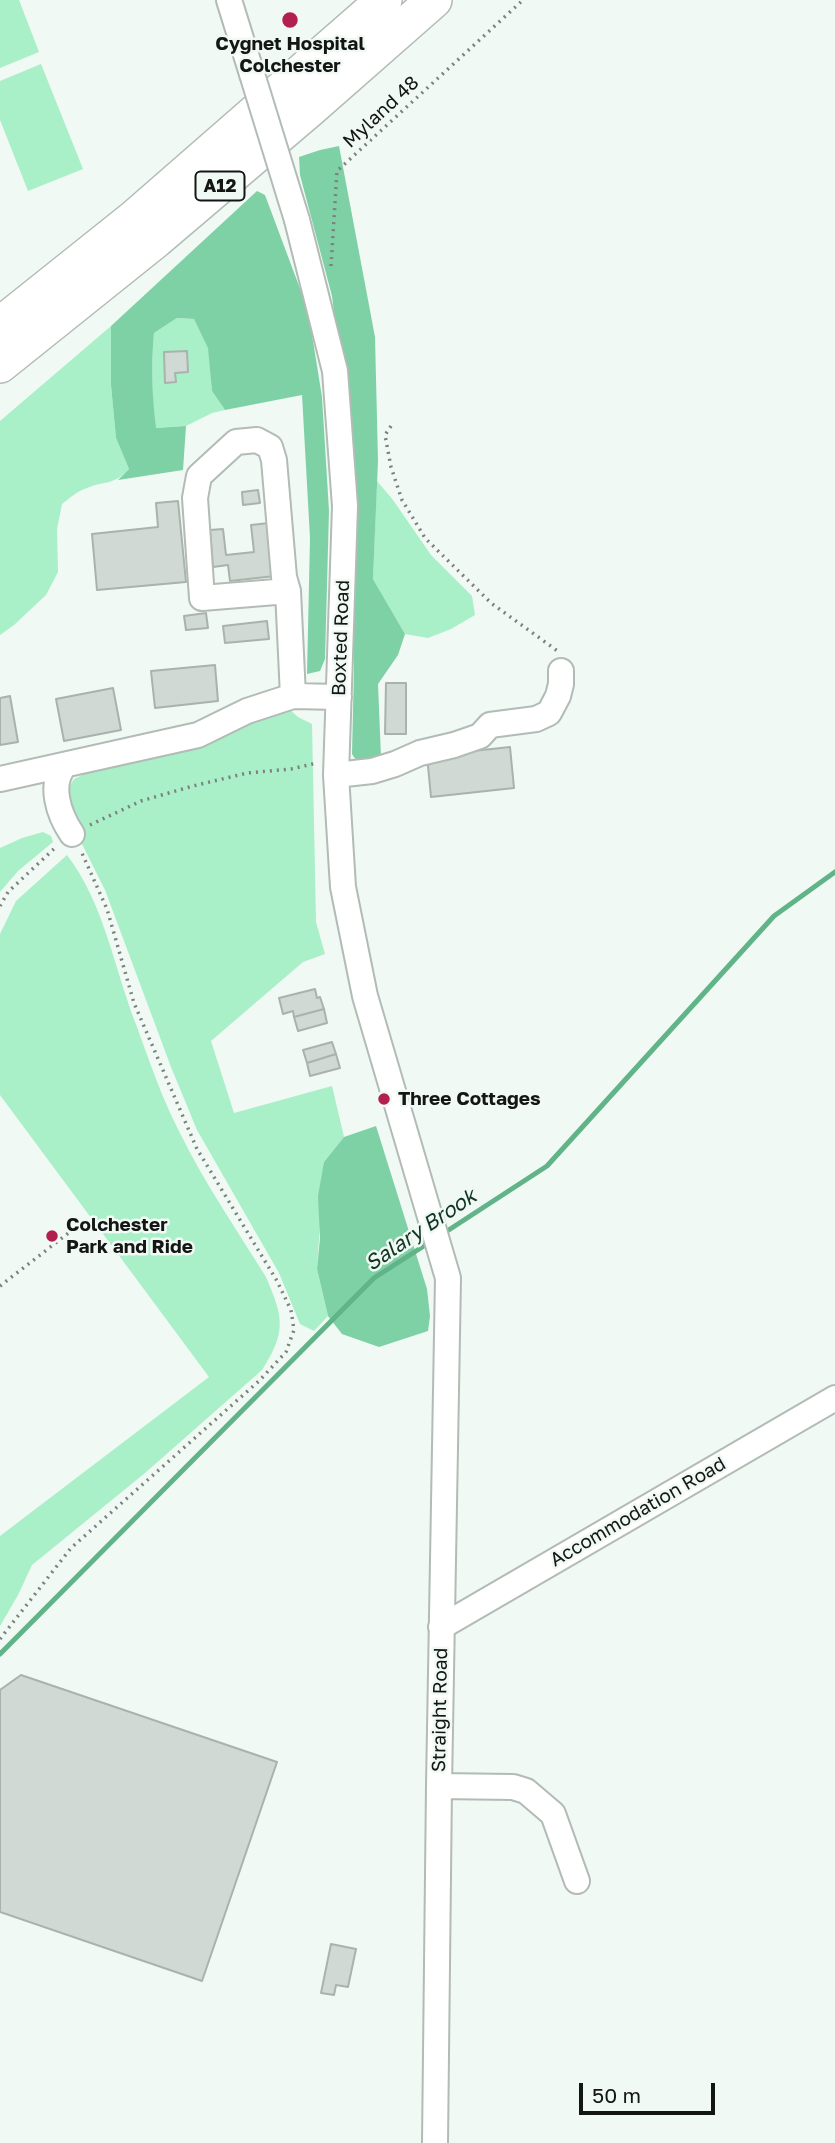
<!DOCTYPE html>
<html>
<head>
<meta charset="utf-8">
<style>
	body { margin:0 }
	#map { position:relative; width:835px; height:2143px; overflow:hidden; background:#f0f9f3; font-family:"Golos Text",sans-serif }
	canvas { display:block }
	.scale { position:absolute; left:579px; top:2083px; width:136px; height:32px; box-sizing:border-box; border:4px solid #131615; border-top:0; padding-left:9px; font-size:21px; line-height:24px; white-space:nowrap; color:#131615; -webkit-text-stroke:5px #f0f9f3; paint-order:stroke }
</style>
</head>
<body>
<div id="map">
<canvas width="835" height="2143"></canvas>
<div class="scale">50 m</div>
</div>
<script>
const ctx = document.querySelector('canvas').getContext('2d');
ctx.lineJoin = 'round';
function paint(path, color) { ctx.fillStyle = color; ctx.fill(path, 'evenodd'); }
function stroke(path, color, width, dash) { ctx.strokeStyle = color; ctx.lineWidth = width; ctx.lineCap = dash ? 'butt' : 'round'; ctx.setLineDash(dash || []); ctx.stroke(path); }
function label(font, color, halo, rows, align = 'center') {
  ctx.font = font + ' "Golos Text",sans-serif'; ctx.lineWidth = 5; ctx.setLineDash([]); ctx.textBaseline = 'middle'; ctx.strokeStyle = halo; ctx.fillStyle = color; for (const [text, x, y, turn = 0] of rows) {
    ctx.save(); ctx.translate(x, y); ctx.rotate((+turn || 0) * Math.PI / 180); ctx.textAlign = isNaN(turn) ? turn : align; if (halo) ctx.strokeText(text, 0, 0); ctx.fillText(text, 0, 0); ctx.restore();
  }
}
const green = new Path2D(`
	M0,0H19L39,52L0,68Z
	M41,64L83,169L28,191L0,120V81Z
	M177,318L194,319L209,348L212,391L225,410L212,413L186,426L155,428C152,396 151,365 154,333Z
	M111,326V385L116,438L129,469C113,486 106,480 87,488C77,491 70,498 62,504L57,529L58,572L46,595L14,625L0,635V421Z
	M377,481L393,500L431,555L472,596L475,615L451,629L428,638L405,634L373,579Z
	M289,709L298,717L312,724L316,922L325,954L303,962L211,1041L234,1113L332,1086L344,1137L324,1162L317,1269L328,1316L314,1331L300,1324L279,1273L197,1130L171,1067L105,890L74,828L65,794L74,779L103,765L258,715Z
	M43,832L51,836L53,842L18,871L0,892V848L22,838Z
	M67,855C105,905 114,969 137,1027C150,1063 163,1101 181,1135C205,1184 237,1230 266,1277C283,1317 287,1331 262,1370L145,1473L32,1565L18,1595L0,1626V1536L209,1377L0,1095V934L16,901Z`);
const forest = new Path2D(`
	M339,146L375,337L378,461L373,579L405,634L398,655L378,684L381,757L358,763L352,754L354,668L346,370L335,320L332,296L300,175L299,157L320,150Z
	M257,191L265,195L308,310L322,397L329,511L325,659L320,671L307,674L310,538L302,395L225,410L212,391L208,348L194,319L177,318L154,333C151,365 152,395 156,428L186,426L183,470L118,480L129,469L116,438L111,385V326Z
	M376,1126L427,1289L430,1316L428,1331L379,1347L342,1334L328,1316L317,1269L320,1238L318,1196L324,1162L344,1137Z`);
const stream = new Path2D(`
	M441,1235L547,1166L774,916L835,872
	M0,1654L374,1278L430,1242`);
const building = new Path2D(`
	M187,351L188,372L175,373L176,382L165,383L164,352Z
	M258,490L260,503L243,505L242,492Z
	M178,501L186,582L97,590L92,534L158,527L156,503Z
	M269,523L275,576L230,581L228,565L213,567L210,530L223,529L226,555L254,552L251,525Z
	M206,613L208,628L186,630L184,616Z
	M267,621L269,639L225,643L223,626Z
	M215,665L218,701L155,708L151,671Z
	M386,683H406V734H385Z
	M113,688L121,730L64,741L56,699Z
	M10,696L18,742L0,745V698Z
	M510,747L514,788L431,797L427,756Z
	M315,989L317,998L320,997L324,1009L294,1017L293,1011L283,1014L279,998Z
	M324,1009L327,1023L298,1031L294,1017Z
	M332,1042L336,1054L307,1063L303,1050Z
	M336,1054L340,1068L310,1076L307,1063Z
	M21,1675L277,1762L202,1981L0,1912V1690Z
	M331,1944L356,1949L348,1987L336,1985L334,1995L321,1993Z`);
const path = new Path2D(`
	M331,266L337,171L523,0
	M391,426L385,435L391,467L402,500L425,538L491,603L559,652
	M90,825L141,801L193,786L247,773L291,769L317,763
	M0,906L8,892L57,846
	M0,1286L75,1228
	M0,1639L71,1548L259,1381L286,1352L294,1330L291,1310L277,1281L197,1149L134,1003L107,909L81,851`);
const minor = new Path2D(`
	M229,0L252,74
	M297,220L335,371L345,506L336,775L343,887L365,996L448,1278L439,1786L435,2143
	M288,591L202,598L195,498L199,476L236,442L257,440L270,447L274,460L284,577L288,591L293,696
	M65,765C48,784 59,815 72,834
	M336,775L372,771L395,764L420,753L454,745L480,736L490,725L536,719L549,713L558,696L561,684V671
	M0,779L198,735L247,711L293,696L339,697
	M441,1627L835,1398
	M439,1786L513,1787L526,1791L553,1814L577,1881`);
const highway = new Path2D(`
	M0,325L134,218L384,0
	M0,365L156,240L310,109L434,0`);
const minorBridge = new Path2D(`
	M252,74L297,220`);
const markers = [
	[290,20,9,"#b2214e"],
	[384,1099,7,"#b2214e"],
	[52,1236,7,"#b2214e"]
];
const shields = [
	[220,186,49]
];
const shieldNames = [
	["A12",220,186]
];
const poiNames = [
	["Cygnet Hospital",290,44,"center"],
	["Colchester",290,66,"center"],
	["Three Cottages",398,1099],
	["Colchester",66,1225],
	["Park and Ride",66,1247]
];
const streetNames = [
	["Myland 48",381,112,-43],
	["Boxted Road",341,638,-88],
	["Accommodation Road",638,1512,-30],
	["Straight Road",440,1710,-89]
];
const waterNames = [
	["Salary Brook",421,1230,-34]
];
paint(green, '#a9efc8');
paint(forest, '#7ed1a5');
stroke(stream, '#61b388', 5);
paint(building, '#d0d9d3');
stroke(building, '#aab2ad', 2);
stroke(minor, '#b2bbb5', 28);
stroke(highway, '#b2bbb5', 38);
stroke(path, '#7c817e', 3.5, [2, 5]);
stroke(minor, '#fff', 24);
stroke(highway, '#fff', 35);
stroke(minorBridge, '#b2bbb5', 28, []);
stroke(minorBridge, '#fff', 24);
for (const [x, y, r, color] of markers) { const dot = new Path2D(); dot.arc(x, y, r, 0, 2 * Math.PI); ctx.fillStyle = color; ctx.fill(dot); stroke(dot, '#f0f9f3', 2.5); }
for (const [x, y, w] of shields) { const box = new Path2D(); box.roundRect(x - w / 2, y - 14.5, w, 29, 5); ctx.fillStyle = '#f0f9f3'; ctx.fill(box); stroke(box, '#131615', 2); }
label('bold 18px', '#131615', null, shieldNames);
label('bold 19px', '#131615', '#f0f9f3', poiNames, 'left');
label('19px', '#131615', '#f0f9f3', streetNames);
label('italic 21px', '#103523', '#f0f9f3', waterNames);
</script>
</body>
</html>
